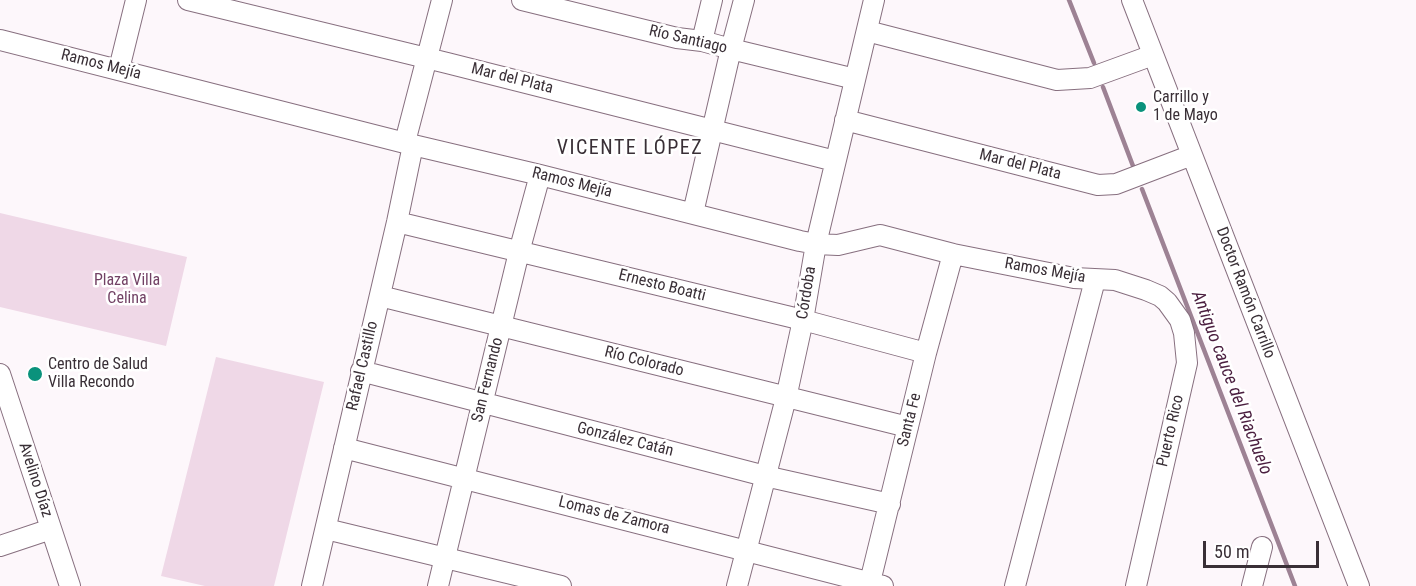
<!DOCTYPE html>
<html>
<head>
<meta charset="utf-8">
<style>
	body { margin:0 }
	#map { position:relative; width:1416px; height:586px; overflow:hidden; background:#fdf7fb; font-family:"Roboto Condensed",sans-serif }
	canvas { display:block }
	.scale { position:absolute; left:1203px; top:541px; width:116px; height:27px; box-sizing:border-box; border:3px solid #392f36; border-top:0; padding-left:8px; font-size:18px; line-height:21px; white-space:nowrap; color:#392f36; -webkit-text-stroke:4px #fff; paint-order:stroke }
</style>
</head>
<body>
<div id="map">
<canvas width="1416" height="586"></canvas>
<div class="scale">50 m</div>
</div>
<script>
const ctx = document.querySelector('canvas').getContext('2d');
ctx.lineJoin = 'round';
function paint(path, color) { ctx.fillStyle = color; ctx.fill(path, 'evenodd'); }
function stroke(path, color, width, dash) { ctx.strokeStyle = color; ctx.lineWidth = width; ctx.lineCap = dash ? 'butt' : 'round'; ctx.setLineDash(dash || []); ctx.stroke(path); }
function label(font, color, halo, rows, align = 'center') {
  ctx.font = font + ' "Roboto Condensed",sans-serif'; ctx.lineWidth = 5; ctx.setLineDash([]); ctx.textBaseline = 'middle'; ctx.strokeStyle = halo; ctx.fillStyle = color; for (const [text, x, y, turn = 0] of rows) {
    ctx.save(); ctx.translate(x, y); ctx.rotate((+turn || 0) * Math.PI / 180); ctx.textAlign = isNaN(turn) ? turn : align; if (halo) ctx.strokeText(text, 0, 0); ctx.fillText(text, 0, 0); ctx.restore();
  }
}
const green = new Path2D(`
	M0,213L187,257L166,346L0,307Z
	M216,357L324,382L274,586H205L161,576Z`);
const stream = new Path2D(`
	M1069,0L1094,63
	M1103,87L1133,166
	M1142,189L1295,586`);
const minor = new Path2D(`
	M188,0L447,63L835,161
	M522,0L677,38L702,41L731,49L855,79
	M1132,0L1359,586
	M867,31L1057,80L1090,78L1153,55
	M0,40L413,145L540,175L800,241L816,244L838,245L880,235L953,254L1074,278L1115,280L1146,290L1160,296L1167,302L1180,320L1184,333L1187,363L1136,586
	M702,41L712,0
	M119,69L136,0
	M845,120L1098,185L1116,184L1192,155
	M405,142L442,0
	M693,213L731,49L744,0
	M397,222L803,320L926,353
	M380,296L908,427
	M361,371L765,476L890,504
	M0,374L70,586
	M344,448L883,586
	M326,529L561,586
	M0,546L51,529
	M312,586L397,222L413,145
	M438,586L519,252L540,175
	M737,586L786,398L803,320L816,244L874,0
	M869,586L926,353L953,254
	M1015,586L1095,280
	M1252,586L1262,547`);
const markers = [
	[1141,107,6,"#0a927c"],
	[35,374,8,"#0a927c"]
];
const streetNames = [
	["Río Santiago",688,40,13],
	["Ramos Mejía",101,65,14],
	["Mar del Plata",512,79,14],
	["Mar del Plata",1020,165,14],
	["Ramos Mejía",572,183,14],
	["Ramos Mejía",1045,271,10],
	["Ernesto Boatti",662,286,14],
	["Córdoba",807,293,-81],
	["Doctor Ramón Carrillo",1245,293,69],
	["Río Colorado",644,362,14],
	["Rafael Castillo",363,366,-77],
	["San Fernando",488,380,-76],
	["Santa Fe",910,420,-76],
	["Puerto Rico",1171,431,-77],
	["González Catán",625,440,14],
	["Avelino Díaz",35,480,72],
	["Lomas de Zamora",614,516,14]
];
const poiNames = [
	["Carrillo y",1153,98],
	["1 de Mayo",1153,116],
	["Centro de Salud",48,365],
	["Villa Recondo",48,383]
];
const parkNames = [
	["Plaza Villa",127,281],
	["Celina",127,299]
];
const waterNames = [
	["Antiguo cauce del Riachuelo",1231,383,69]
];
const quarterNames = [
	["VICENTE LÓPEZ",630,149]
];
paint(green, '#efd8e7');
stroke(stream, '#9d8294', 4.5);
stroke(minor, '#876f7f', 22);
stroke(minor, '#fff', 20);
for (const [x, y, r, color] of markers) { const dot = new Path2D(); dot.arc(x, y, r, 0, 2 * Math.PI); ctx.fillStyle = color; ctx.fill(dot); stroke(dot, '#fff', 2); }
label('16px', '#392f36', '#fff', streetNames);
label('16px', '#392f36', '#fff', poiNames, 'left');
label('16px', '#724265', '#fff', parkNames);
label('italic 18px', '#4a1e3f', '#fff', waterNames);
ctx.letterSpacing = '1.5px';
label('20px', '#392f36', '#fff', quarterNames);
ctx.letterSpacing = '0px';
</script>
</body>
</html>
